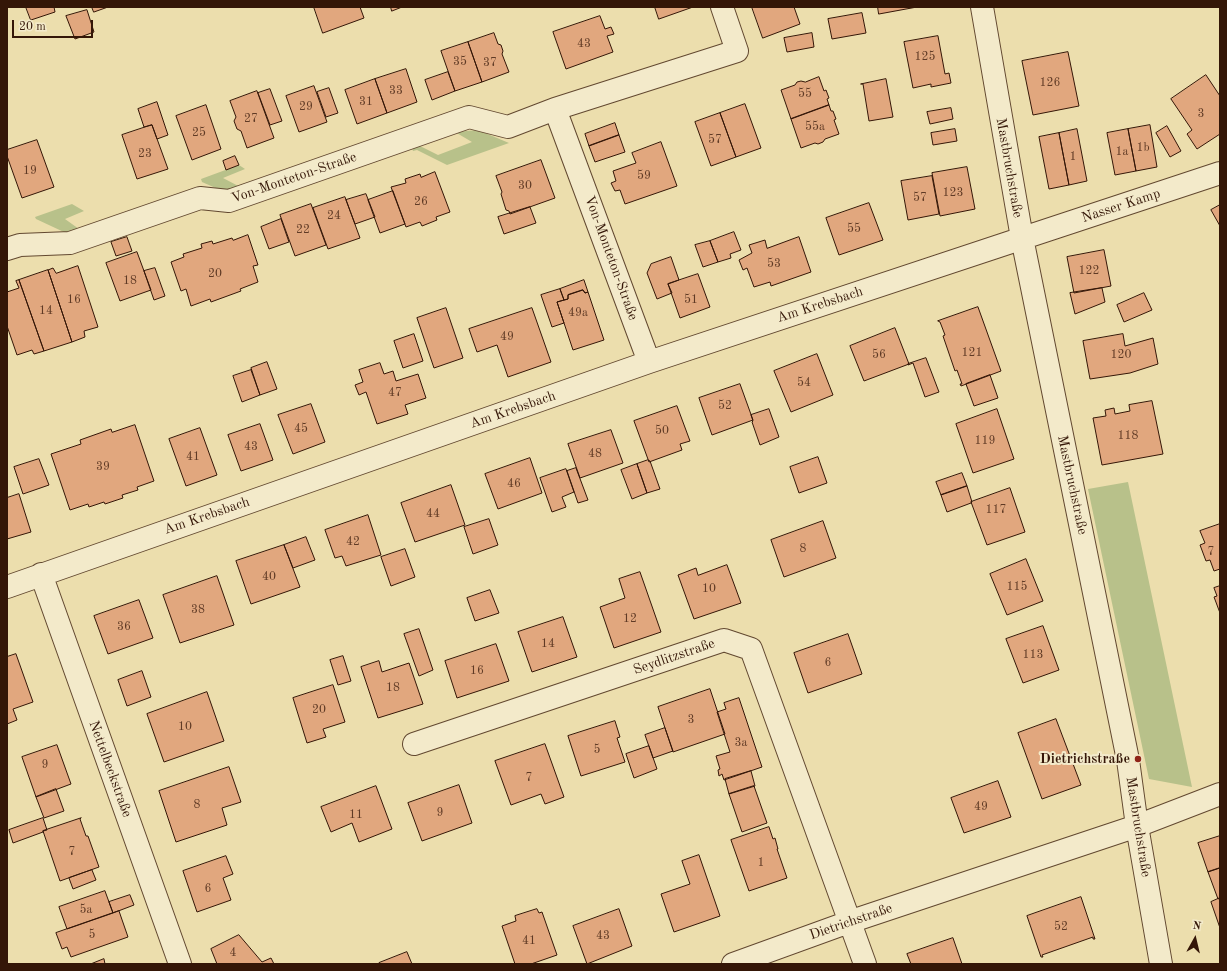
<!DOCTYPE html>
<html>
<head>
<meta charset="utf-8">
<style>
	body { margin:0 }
	#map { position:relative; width:1227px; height:971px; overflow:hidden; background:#ecdead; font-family:"Old Standard TT",serif }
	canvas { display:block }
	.frame { position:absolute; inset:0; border:8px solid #341607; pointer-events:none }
	.north { position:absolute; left:1175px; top:919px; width:40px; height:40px; -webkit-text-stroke:3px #f3eaca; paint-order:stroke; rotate:8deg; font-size:11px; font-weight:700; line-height:16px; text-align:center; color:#341607 }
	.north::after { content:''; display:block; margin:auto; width:14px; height:18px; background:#341607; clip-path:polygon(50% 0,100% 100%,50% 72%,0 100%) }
	.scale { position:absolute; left:12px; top:20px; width:81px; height:18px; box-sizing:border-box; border:2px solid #341607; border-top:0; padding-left:5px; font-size:12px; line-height:14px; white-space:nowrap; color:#341607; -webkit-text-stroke:3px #f3eaca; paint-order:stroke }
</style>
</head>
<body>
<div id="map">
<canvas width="1227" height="971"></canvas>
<div class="frame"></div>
<div class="north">N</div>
<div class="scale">20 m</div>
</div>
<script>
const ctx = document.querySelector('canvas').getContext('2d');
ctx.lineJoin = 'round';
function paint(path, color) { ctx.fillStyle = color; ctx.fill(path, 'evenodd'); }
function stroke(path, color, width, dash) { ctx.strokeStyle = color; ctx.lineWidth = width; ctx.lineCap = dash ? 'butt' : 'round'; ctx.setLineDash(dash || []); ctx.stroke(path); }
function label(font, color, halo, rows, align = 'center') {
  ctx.font = font + ' "Old Standard TT",serif'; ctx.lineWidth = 4; ctx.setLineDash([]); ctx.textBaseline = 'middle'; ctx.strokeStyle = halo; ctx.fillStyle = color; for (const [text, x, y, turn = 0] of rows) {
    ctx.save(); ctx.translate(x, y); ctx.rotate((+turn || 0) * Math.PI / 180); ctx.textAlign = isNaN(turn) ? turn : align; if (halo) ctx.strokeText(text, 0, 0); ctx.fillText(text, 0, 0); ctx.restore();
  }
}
const green = new Path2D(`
	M478,130L509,143L447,165L417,150L413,151L412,148L418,145L438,155L472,142L455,132Z
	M239,165L245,169L223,178L244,189L227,193L202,182L201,179Z
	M72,204L84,211L65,219L79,229L66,233L36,219L35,217Z
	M1128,482L1192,787L1149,779L1088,489Z`);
const building = new Path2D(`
	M26,7H54L55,12L31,20Z
	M92,7H108L94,12Z
	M314,7H360L364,18L323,33Z
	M391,7H402L392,11Z
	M655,7H693L659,19Z
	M752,7H794L800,24L763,38Z
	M878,7H917L879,14Z
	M87,10L94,32L75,39L66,16Z
	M862,13L866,33L832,39L828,19Z
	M600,16L605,29L611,27L614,34L607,36L613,52L566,69L553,32Z
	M494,33L498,44L501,45L503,51L502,54L509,72L482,82L468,42Z
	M812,33L814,47L787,52L784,38Z
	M938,36L945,74L949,73L951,83L931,87V84L913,88L904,42Z
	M468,42L482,82L455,91L441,51Z
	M1068,52L1079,106L1033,115L1022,61Z
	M406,69L417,102L387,113L375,79Z
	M448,72L455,91L432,100L425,80Z
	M1206,75L1220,96V134L1197,149L1187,134L1192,130L1171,99Z
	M819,77L824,91L826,90L829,98L827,99L829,105L791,119L781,90L795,85L797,82L801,81L805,82Z
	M375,79L387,113L357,124L345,90Z
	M886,79L893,117L869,121L863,84H861Z
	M314,86L327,122L299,132L286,96Z
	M329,88L338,113L326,117L317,92Z
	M270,89L282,121L270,125L258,93Z
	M257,91L274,138L247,148L241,131L237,129L234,121L236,117L230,101Z
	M157,102L168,135L157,139L152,125L144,127L138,109Z
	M745,104L761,148L736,157L720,113Z
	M206,105L221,149L192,160L176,116Z
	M829,105L831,111H833L836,119L834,120L839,134L825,139L823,142L818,144L815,143L801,148L791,119Z
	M951,108L953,119L930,124L927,112Z
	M720,113L736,157L711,166L695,122Z
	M615,123L619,135L589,146L585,134Z
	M152,125L168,169L137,179L122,135Z
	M1150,125L1157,167L1136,171L1128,129Z
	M1167,126L1181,151L1170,157L1156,133Z
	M955,129L957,141L933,145L931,133Z
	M1077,129L1087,181L1069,185L1059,133Z
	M1128,129L1136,171L1115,175L1107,133Z
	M1059,133L1069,185L1049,189L1039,137Z
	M619,135L625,152L595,162L589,146Z
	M37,140L54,187L22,198L7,156V150Z
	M661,142L677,186L625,204L620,190L615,191L611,183L616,181L613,171L636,163L632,153Z
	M235,156L239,165L226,170L223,161Z
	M541,160L555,198L510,214L509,211L506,210L501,194L502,192L496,176Z
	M967,167L975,209L940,216L932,173Z
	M435,172L450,212L436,217L437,220L422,226L420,222L406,227L391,187L406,183L405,179L420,174L421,177Z
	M932,176L939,214L908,220L901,181Z
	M393,191L405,224L380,233L368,200Z
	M366,194L375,217L355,224L346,200Z
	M345,197L360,238L328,249L313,208Z
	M869,203L883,240L839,255L826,218Z
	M311,204L326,245L295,256L280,215Z
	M1220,205V226L1211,210Z
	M530,207L536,223L504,234L498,217Z
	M281,219L289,242L269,249L261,227Z
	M734,232L741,250L730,254L731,258L718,262L710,241Z
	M248,235L258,265L253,266L258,282L240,289L241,291L211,302L210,299L191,306L186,289L181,291L171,262L184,257L183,254L202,248L201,244L212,241L213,244L232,238L233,240Z
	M127,237L132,251L116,256L111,242Z
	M799,237L811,272L771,286L770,282L754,287L747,268L743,270L739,260L752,253L749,245L765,240L767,248Z
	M710,241L718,262L703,267L695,245Z
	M1104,250L1111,286L1074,293L1067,257Z
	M137,252L151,290L120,301L106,263Z
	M671,257L679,280L668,284L672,293L657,299L647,273L651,264Z
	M78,266L98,327L84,331L85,337L72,342L48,270L53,268L56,273Z
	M155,268L165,296L154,300L144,271Z
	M48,270L72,342L44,351L19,280Z
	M698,274L710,307L680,318L668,284Z
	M19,280L44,351L34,354L32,350L17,355L7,326V292L19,288L16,281Z
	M584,280L588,292L585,293L583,290L568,295V299L564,300L560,289Z
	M1102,288L1105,302L1075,314L1070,293Z
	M560,289L564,300L557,302L564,323L552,327L541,295Z
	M583,290L585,293L588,292L604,340L573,350L557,302L568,299V295Z
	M1144,293L1152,310L1124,322L1117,305Z
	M978,307L1001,371L961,386L960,384H962L957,370L955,371L943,336L945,335L940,322L938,321Z
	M446,308L463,358L434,368L417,318Z
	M532,308L551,362L508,377L497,345L477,352L469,329Z
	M895,328L909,364L864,381L850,346Z
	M414,334L423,361L403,368L394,341Z
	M1123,334L1125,346L1153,338L1158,364L1130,373L1090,379L1083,341Z
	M817,354L833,395L791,412L774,371Z
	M926,358L939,392L925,397L913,363L908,365V364Z
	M267,362L277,389L260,395L251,368Z
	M380,363L384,374L393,371L396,381L418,374L426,398L405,405L408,414L377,424L366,392L359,395L355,385L363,382L359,370Z
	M251,370L260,395L242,402L233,376Z
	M990,375L998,398L974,406L966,384Z
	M740,384L753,420L712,435L699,398Z
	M1152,401L1163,454L1102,465L1093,418L1106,416L1105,410L1114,408L1115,414L1130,411L1129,405Z
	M311,404L325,442L293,454L278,415Z
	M677,406L690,441L680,444L682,450L649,462L634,421Z
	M769,409L779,437L760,445L752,422L753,421L751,415Z
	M997,409L1014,459L973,473L956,424Z
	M260,424L273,460L241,471L228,435Z
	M135,425L154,481L137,487L138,490L122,495L123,498L105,504L104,502L89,507L88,504L70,510L51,454L81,444L80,440L111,429L112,432Z
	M200,428L217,475L186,486L169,439Z
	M611,430L623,463L580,478L568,444Z
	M818,457L827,483L799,493L790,467Z
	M530,458L542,493L498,509L485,474Z
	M39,459L49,485L23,494L14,467Z
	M648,460L650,461L660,489L647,493L637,464Z
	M637,464L647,493L632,499L621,470Z
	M576,468L588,500L578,503L567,471Z
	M566,469L574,492L562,497L566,507L552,512L540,478Z
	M962,473L967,486L941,495L936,482Z
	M451,485L465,525L415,542L401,503Z
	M967,486L972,502L971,503L947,512L941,495Z
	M1010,488L1025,532L987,545L971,502Z
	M19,494L31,532L7,539V498Z
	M368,515L381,555L346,566L342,556L335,558L325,530Z
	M489,519L498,545L473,554L464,527Z
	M823,521L836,558L784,577L771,540Z
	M1220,524V569L1214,571L1210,560L1206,561L1200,545L1205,543L1200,531Z
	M306,537L315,560L293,568L284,545Z
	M284,545L300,587L251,604L236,561Z
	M405,549L415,577L391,586L381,557Z
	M1026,559L1043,601L1007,615L990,574Z
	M727,565L741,603L694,619L678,575L696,568L698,575Z
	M640,572L661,632L614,648L600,607L625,598L619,579Z
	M217,576L234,625L180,643L163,595Z
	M1220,586V613L1214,597L1217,596L1214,588Z
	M490,590L499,613L475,621L467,598Z
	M139,600L153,638L108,654L94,616Z
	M563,617L577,657L532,672L518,632Z
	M1043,626L1059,670L1023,683L1006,639Z
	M419,629L433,670L419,676L404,634Z
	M848,634L862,674L808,693L794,653Z
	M496,644L509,681L457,698L445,661Z
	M16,654L33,702L13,709L17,720L7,724V657Z
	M343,656L351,681L338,685L330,660Z
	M379,661L382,672L409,663L423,704L378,718L361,667Z
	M142,671L151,697L127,706L118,680Z
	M333,685L345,722L323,729L326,737L307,743L293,698Z
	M710,689L725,734L673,752L658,707Z
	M207,692L224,741L164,762L147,714Z
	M739,698L762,767L724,780L722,774L719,776L718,770L720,769L716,756L730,752L717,712L726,709L724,703Z
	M1056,719L1081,785L1042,799L1018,733Z
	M615,721L620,737L617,738L625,762L581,776L568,736Z
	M665,728L673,751L653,758L645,735Z
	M545,744L564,797L545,804L541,794L511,805L495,761Z
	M57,745L71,784L36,797L22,757Z
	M649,746L657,769L634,778L626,754Z
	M229,767L241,802L222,808L227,825L176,842L159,791Z
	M751,771L755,786L729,794L725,779Z
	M998,781L1011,817L964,833L951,798Z
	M459,785L472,823L422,841L408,803Z
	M376,786L392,829L359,842L352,823L331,832L321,807Z
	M754,786L767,823L742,832L729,794Z
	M56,789L64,811L44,818L36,797Z
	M43,818L47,830L43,831V832L13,843L9,830Z
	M81,818L80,819L86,836H88L99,867L60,881L43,831Z
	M769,827L773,839L775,838L778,849H777L787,878L749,891L731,840Z
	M1220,836V868L1208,872L1198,843Z
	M699,855L720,916L674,932L661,894L690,884L682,861Z
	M226,856L233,874L223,878L231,900L197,912L183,871Z
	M1220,868V898L1218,899L1208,872Z
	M92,870L96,880L73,889L69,878Z
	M105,891L113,913L67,929L59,907Z
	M130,895L134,905L113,913L109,902Z
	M1081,897L1095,939H1093V937L1042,955L1043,957H1041L1027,916Z
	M1220,898V928L1211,902Z
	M537,909L539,913L542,912L557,955L531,964H515L502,926L516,921L515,916Z
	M619,909L632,946L587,964L573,926Z
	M119,911L128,937L71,957L67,947L62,949L56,933Z
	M239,935L262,962L271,958L274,964H217L211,949Z
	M953,938L962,964H911L907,954Z
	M407,952L412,964H379V963Z
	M104,959L105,964H91Z`);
const minor = new Path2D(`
	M982,7L1022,238L1128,760L1137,826L1161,964
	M555,109L649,362
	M7,249L20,245L70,243L200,198L229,201L469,117L508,127L555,109L737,51L722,7
	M41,574L180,964
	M7,587L649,362L1005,244L1220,173
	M414,744L724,640L751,649L865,964
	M733,964L849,922L1137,826L1220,794`);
const markers = [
	[1138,759,4,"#8f2418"]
];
const numberNames = [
	["43",584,44],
	["125",925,57],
	["35",460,62],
	["37",490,63],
	["126",1050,83],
	["33",396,91],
	["55",805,94],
	["31",366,102],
	["29",306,107],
	["3",1201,114],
	["27",251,119],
	["55a",815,127],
	["25",199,133],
	["57",715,140],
	["1b",1143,148],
	["1a",1122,152],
	["23",145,154],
	["1",1073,157],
	["19",30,171],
	["59",644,176],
	["30",525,186],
	["123",953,193],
	["57",920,198],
	["26",421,202],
	["24",334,216],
	["55",854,229],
	["22",303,230],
	["53",774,264],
	["122",1089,271],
	["20",215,274],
	["18",130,281],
	["16",74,300],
	["51",691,300],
	["14",46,311],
	["49a",578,313],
	["49",507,337],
	["121",972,353],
	["56",879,355],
	["120",1121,355],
	["54",804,383],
	["47",395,393],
	["52",725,406],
	["45",301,429],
	["50",662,431],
	["118",1128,436],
	["119",985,441],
	["43",251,447],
	["48",595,454],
	["41",193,457],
	["39",103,467],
	["46",514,484],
	["117",996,510],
	["44",433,514],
	["42",353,542],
	["8",803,549],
	["7",1211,552],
	["40",269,577],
	["115",1017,587],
	["10",709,589],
	["38",198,610],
	["12",630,619],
	["36",124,627],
	["14",548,644],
	["113",1033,655],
	["6",828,663],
	["16",477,671],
	["18",393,688],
	["20",319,710],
	["3",691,720],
	["10",185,727],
	["3a",741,743],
	["5",597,750],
	["9",45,765],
	["7",529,778],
	["8",197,805],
	["49",981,807],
	["9",440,813],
	["11",356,815],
	["7",72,852],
	["1",761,863],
	["6",208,889],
	["5a",86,910],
	["52",1061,927],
	["5",92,935],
	["43",603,936],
	["41",529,941],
	["4",233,953]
];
const streetNames = [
	["Mastbruchstraße",1009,168,80],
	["Von-Monteton-Straße",294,178,-19],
	["Nasser Kamp",1121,206,-18],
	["Von-Monteton-Straße",611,258,70],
	["Am Krebsbach",820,305,-18],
	["Am Krebsbach",513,410,-19],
	["Mastbruchstraße",1072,485,78],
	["Am Krebsbach",207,516,-19],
	["Seydlitzstraße",674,657,-19],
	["Nettelbeckstraße",110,769,70],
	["Mastbruchstraße",1138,827,81],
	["Dietrichstraße",851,922,-19]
];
const poiNames = [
	["Dietrichstraße",1130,759]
];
paint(green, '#b8c18a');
paint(building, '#e1a77e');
stroke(building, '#341607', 1);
stroke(minor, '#624830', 24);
stroke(minor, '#f3eaca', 22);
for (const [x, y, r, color] of markers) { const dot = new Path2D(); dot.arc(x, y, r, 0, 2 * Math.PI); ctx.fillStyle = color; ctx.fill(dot); stroke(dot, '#f3eaca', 1.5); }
label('12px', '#5f3a25', null, numberNames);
label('14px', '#341607', '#f3eaca', streetNames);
label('bold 14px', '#341607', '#f3eaca', poiNames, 'right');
</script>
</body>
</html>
